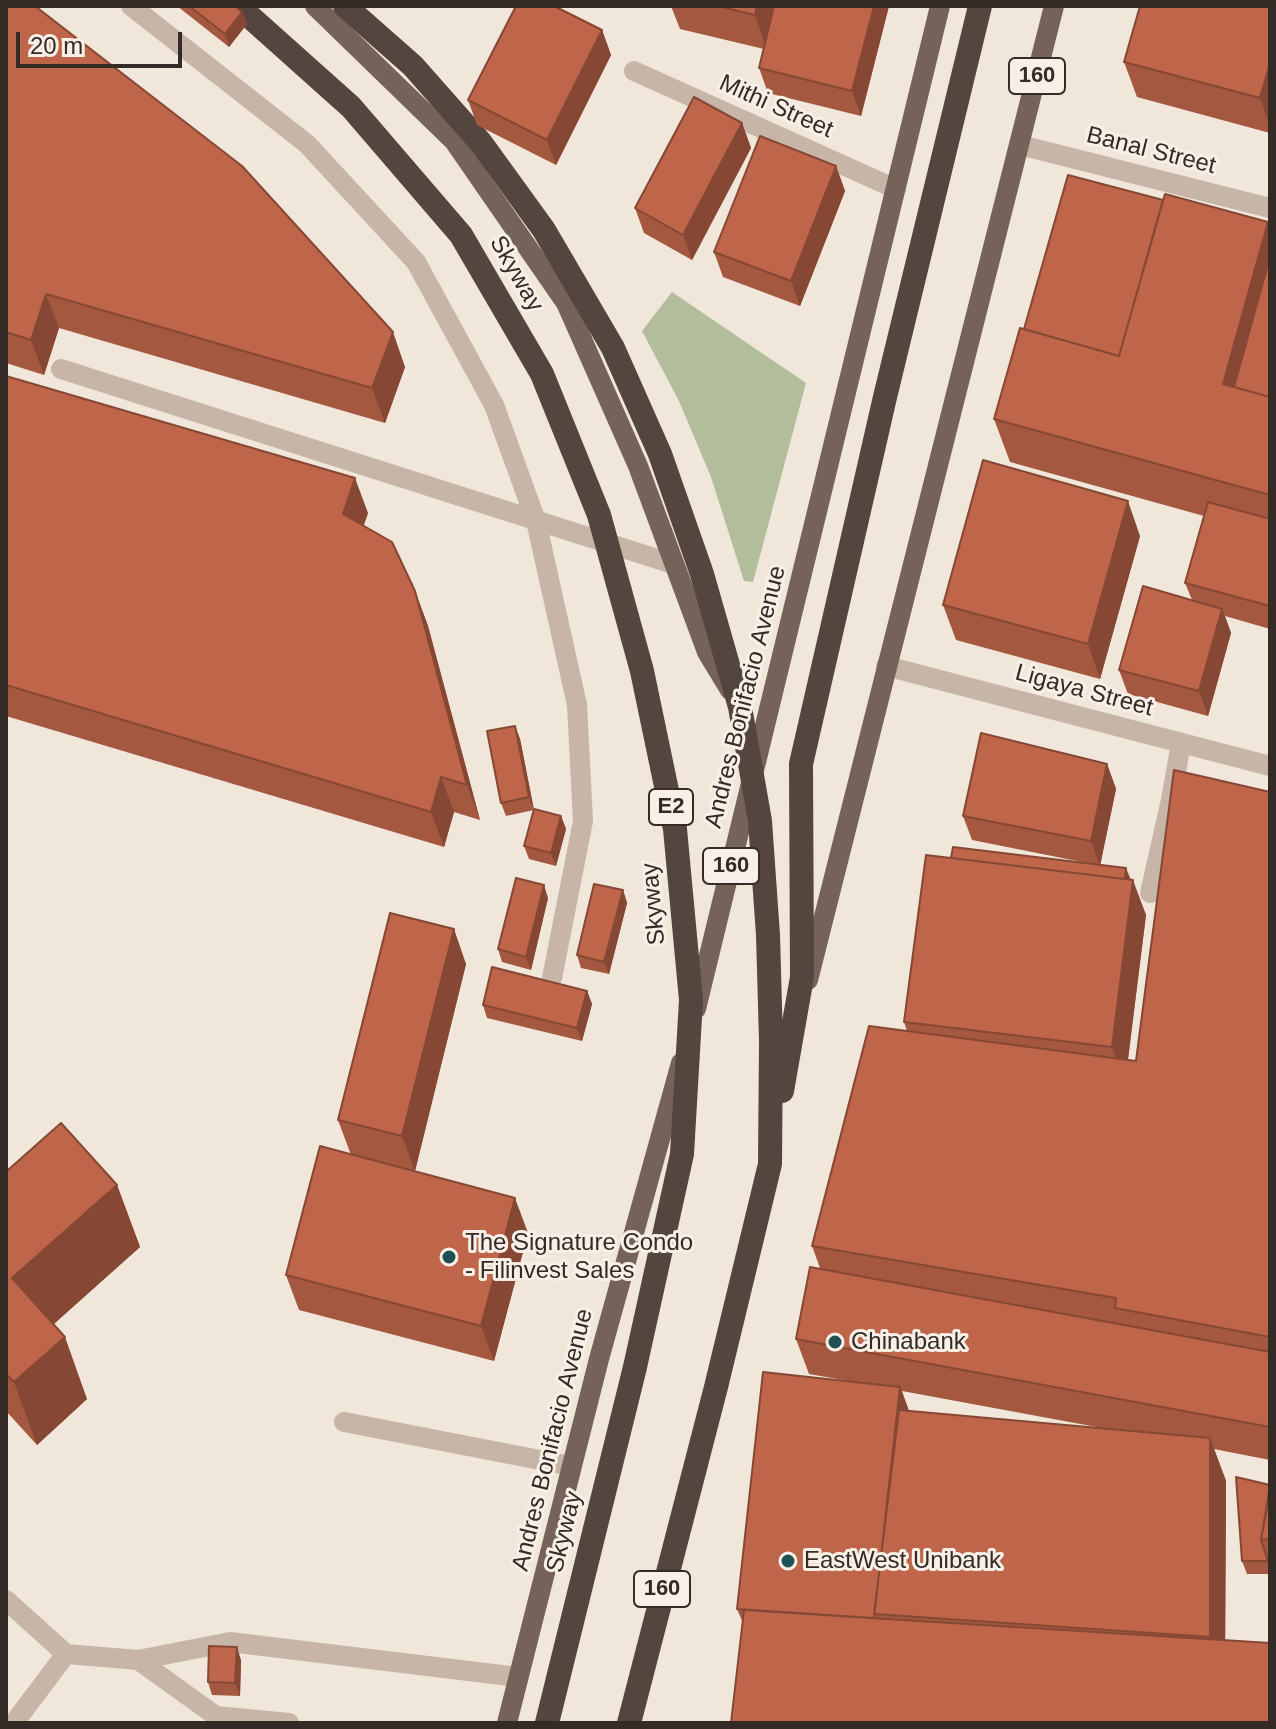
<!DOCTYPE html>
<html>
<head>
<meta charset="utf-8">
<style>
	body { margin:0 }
	#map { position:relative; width:1276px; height:1729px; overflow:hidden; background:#f0e6da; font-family:Arial,sans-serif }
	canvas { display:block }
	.frame { position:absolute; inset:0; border:8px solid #342b27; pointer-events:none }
	.scale { position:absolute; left:16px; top:32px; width:166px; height:36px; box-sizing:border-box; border:4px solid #342b27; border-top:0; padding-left:10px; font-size:24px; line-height:28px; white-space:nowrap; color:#342b27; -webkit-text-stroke:6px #f8f0e6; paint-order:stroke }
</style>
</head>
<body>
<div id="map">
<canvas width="1276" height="1729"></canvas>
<div class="frame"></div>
<div class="scale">20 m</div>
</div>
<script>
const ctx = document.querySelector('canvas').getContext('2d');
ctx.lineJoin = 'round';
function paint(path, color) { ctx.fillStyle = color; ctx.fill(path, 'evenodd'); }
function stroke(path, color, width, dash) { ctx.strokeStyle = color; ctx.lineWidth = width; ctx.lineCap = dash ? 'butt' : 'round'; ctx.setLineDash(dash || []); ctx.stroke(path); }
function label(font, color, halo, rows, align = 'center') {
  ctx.font = font + ' Arial,sans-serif'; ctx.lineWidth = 6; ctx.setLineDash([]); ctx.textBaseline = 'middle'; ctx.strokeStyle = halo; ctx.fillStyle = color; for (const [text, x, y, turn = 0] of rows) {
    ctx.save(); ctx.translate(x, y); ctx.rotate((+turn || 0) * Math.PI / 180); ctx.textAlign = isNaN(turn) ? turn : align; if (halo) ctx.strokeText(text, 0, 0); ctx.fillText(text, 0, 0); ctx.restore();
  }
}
const green = new Path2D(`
	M672,292L806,383L753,582L744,581L711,477L679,401L642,331Z`);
const minor = new Path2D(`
	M131,6L307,144L416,262L494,405L536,521L577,705L583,821L552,978
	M634,71L896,189
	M1020,145L1270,208
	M61,369L673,564
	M886,666L1270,766
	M1150,893L1171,800L1181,743
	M344,1422L571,1466
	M6,1600L66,1654L138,1660L230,1642L518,1677
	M138,1660L216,1716L289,1723
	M14,1723L66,1654`);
const major = new Path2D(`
	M315,6L454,141L566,303L638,466L707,652L730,690
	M808,980L1054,6
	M696,1009L940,6
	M507,1723L599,1359L681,1063`);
const highwayBridge = new Path2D(`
	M238,6L351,107L461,235L542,374L599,515L642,671L675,829L691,1000L682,1154L635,1367L547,1723
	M345,6L413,66L481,143L544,230L613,348L660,454L702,574L740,707L760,821L768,935L771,1041L770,1164L716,1387L629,1723
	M782,1091L802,977L801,764L885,397L980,6`);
const wall = new Path2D(`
	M6,6L405,367L385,423L59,328L44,375L6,363Z
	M177,6H235L242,12L247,24L229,47Z
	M671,6H889L861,116L768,93L759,68L764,49L680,29Z
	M1270,6V133L1137,97L1124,62Z
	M602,30L611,55L556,165L477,125L468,100Z
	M742,123L751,148L692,260L644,233L635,208Z
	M836,166L845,191L800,306L723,277L714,252Z
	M1163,200L1270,228V629L1225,616L1231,633L1208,716L1128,694L1119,670L1192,600L1185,583L1204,516L1010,462L994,419L1024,329Z
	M6,376L368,513L363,526L415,591L428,626L480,820L454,812L444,847L6,716Z
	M1140,536L1100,679L956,640L943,605Z
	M515,726L520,739L534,810L506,816L501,803Z
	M1107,764L1116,789L1100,865L1126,868L1146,915L1128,1060L1136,1061L1270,792V1460L1214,1449L1226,1481L1225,1640L743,1623L737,1609L849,1381L809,1374L796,1339L820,1268L812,1246L907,1031L904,1022L951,858L1082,862L972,840L963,816ZM902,1391L1102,1428L909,1411Z
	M561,816L566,829L556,866L529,859L524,846Z
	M623,890L627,903L609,974L581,968L577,955Z
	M548,898L531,970L502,962L498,949Z
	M466,964L415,1171L528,1233L494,1361L299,1310L286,1275L351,1155L338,1120Z
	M587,991L592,1004L582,1041L487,1018L483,1005Z
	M6,1167L8,1170L117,1185L140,1247L53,1324L87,1399L37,1445L6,1411Z
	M1270,1485V1574H1247L1242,1561Z
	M241,1660L240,1696L212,1695L208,1682Z`);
const shadedWall = new Path2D(`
	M757,6H779L767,50L755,15Z
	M874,6H889L861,116L852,91Z
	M242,12L247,24L229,47L225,34Z
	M602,30L611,55L556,165L547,140Z
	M1270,63V126L1260,98Z
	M742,123L751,148L692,260L683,235Z
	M836,166L845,191L800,306L791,281Z
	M1268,222L1270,228V314L1244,406L1223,384Z
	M46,294L59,328L44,375L31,340Z
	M393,332L405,367L385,423L372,388Z
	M355,478L368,513L356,549L343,514Z
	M1128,501L1140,536L1100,679L1088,644Z
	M415,591L428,626L480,820L467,785Z
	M1222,609L1231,633L1208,716L1199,691Z
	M515,726L520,739L534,810L529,797Z
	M1107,764L1116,789L1100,866L1091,841Z
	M441,777L454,812L444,847L431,812Z
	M561,816L566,829L556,866L551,853Z
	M1126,868L1130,881L1124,886Z
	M1133,880L1146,915L1125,1082L1112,1047Z
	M544,885L548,898L531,970L526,957Z
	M623,890L627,903L609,974L604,962Z
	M454,929L466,964L415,1171L402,1136Z
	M587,991L592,1004L582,1041L577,1028Z
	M117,1185L140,1247L35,1341L12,1278Z
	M515,1198L528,1233L494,1361L481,1326Z
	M65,1337L87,1399L37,1445L14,1382Z
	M900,1387L913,1422L874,1614L887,1648L873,1624Z
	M1210,1438L1226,1481L1225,1680L1210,1637Z
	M237,1647L241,1660L240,1696L235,1683Z`);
const building = new Path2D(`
	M6,6H35L242,166L393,332L372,388L46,294L31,340L6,332Z
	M189,6H235L242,12L225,34Z
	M516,6H554L602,30L547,140L468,100Z
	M717,6H757L755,15Z
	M774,6H874L852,91L759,68Z
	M1140,6H1270V63L1260,98L1124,62Z
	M694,97L742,123L683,235L635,208Z
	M760,136L836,166L791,281L714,252Z
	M1068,175L1163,200L1119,356L1024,329Z
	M1165,194L1268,222L1223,384L1270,397V495L994,419L1020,328L1119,356Z
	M1270,257V397L1234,387Z
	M6,376L355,478L343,514L392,542L415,591L467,785L441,777L431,812L6,685Z
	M983,460L1128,501L1088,644L943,605Z
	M1208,502L1270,519V606L1185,583Z
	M1143,586L1222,609L1199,691L1119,670Z
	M515,726L529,797L501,803L487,731Z
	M981,733L1107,764L1091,841L963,816Z
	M1174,770L1270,792V1337L1115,1308L1116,1298L812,1246L869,1026L1136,1061Z
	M534,809L561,816L551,853L524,846Z
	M953,847L1126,868L1125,879L951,858Z
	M926,855L1133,880L1112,1047L904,1022Z
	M516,878L544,885L526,957L498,949Z
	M594,884L623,890L604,962L577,955Z
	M390,913L454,929L402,1136L338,1120Z
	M492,967L587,991L577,1028L483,1005Z
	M61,1123L117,1185L12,1278L65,1337L14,1382L6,1374V1167L8,1170Z
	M320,1146L515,1198L481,1326L286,1275Z
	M810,1267L1270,1352V1427L796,1339Z
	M763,1372L900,1387L874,1618L737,1609Z
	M899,1410L1210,1438V1637L874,1614Z
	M1236,1477L1270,1485L1261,1540L1268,1561H1242Z
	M1270,1491V1539L1261,1540Z
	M744,1610L1270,1643V1723H731Z
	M209,1646L237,1647L235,1683L208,1682Z`);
const markers = [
	[449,1257,8,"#1f5053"],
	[835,1342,8,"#1f5053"],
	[788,1561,8,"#1f5053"]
];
const shields = [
	[1037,76,56],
	[671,807,44],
	[731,866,56],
	[662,1589,56]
];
const shieldNames = [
	["160",1037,76],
	["E2",671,807],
	["160",731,866],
	["160",662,1589]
];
const streetNames = [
	["Mithi Street",776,107,24],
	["Banal Street",1151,151,14],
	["Skyway",516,274,60],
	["Ligaya Street",1084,691,15],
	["Andres Bonifacio Avenue",746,697,-76],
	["Skyway",654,904,-95],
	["Andres Bonifacio Avenue",553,1440,-76],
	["Skyway",565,1532,-76]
];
const poiNames = [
	["The Signature Condo",465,1243],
	["- Filinvest Sales",465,1271],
	["Chinabank",851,1342],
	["EastWest Unibank",804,1561]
];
paint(green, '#b2be9b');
stroke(minor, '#c7b6a7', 20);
stroke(major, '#756259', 20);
stroke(highwayBridge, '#54453f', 24);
paint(wall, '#a45840');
paint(shadedWall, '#864734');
paint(building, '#bf664a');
stroke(building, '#864734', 2);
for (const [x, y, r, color] of markers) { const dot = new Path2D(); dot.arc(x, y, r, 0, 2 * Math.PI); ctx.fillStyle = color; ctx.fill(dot); stroke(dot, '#f8f0e6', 3); }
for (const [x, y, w] of shields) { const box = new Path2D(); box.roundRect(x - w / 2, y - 18, w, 36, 6); ctx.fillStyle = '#f8f0e6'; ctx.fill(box); stroke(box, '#342b27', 2); }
label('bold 22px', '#342b27', null, shieldNames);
label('24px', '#342b27', '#f8f0e6', streetNames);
label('24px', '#342b27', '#f8f0e6', poiNames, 'left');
</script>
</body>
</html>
